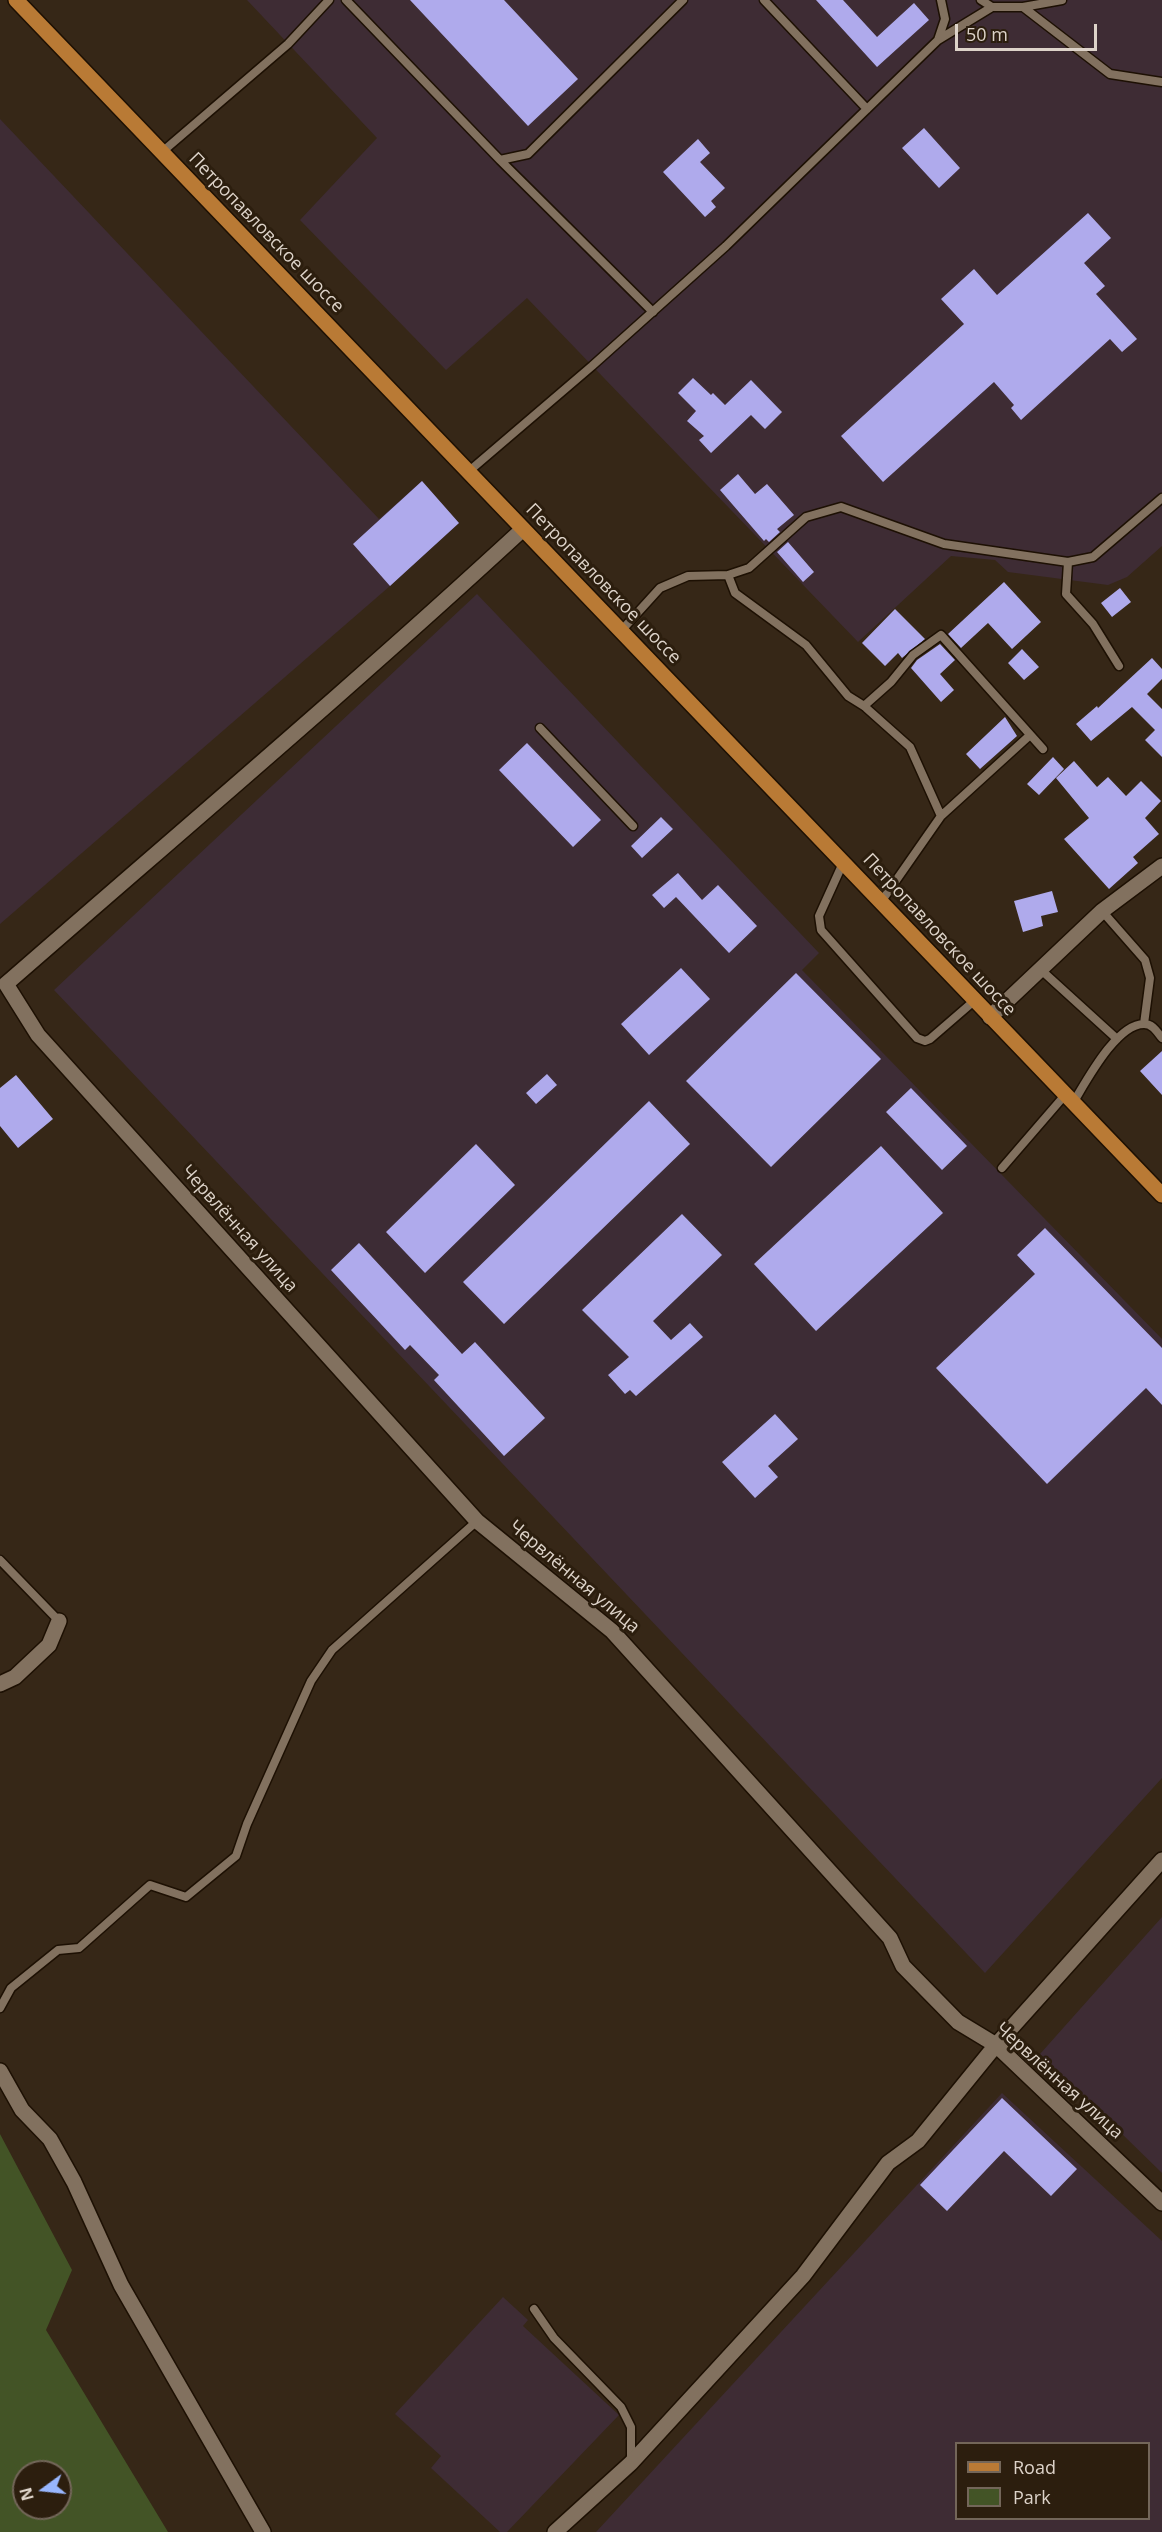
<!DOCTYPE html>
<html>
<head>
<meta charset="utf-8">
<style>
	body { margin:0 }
	#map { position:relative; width:1162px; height:2532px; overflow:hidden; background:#362717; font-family:"Open Sans",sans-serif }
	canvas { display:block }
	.legend { position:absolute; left:955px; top:2442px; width:195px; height:78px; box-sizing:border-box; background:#2c1e0e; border:2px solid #736659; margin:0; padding:8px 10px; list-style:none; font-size:18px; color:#ddd3c9 }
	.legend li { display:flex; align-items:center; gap:12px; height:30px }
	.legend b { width:30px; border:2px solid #736659 }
	.north { position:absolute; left:12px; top:2460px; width:60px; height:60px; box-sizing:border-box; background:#2c1e0e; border:2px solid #736659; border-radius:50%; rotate:255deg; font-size:16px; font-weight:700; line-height:24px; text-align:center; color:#ddd3c9 }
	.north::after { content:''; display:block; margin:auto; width:21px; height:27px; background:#98b6fd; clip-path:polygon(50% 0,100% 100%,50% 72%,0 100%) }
	.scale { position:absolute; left:955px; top:24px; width:142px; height:27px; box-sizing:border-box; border:3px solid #ddd3c9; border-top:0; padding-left:8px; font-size:18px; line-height:21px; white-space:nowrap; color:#ddd3c9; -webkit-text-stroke:4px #2c1e0e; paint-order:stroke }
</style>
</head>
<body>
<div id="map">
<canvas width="1162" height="2532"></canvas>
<ul class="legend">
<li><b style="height:8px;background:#b97a35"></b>Road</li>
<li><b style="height:16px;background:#435426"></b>Park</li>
</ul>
<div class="north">N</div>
<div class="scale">50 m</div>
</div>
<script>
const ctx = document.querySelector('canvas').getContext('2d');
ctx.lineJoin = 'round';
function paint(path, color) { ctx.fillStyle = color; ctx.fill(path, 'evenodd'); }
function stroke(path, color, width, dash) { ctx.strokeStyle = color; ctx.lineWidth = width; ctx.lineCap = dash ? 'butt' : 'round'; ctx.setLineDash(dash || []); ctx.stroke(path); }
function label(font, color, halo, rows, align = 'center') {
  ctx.font = font + ' "Open Sans",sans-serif'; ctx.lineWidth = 6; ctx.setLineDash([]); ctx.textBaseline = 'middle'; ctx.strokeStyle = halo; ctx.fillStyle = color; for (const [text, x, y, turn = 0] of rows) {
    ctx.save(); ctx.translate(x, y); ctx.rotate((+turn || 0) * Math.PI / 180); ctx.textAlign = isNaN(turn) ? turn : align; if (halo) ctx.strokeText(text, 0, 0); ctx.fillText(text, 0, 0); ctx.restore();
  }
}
const commercial = new Path2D(`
	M477,594L819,953L802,970L1162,1339V1778L985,1973L54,990Z`);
const industrial = new Path2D(`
	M247,0H1162V546L1127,577L1108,585L1008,572L995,560L951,556L858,642L527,298L446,370L300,220L377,138Z
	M0,119L379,519L422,481L459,523L390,586L0,924Z
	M1162,1917V2173L1040,2054Z
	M1002,2093L1162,2241V2532H596ZM956,2444H1148V2518H956Z
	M503,2297L528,2320L523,2326L619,2415L507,2532H500L431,2468L441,2456L395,2414Z`);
const green = new Path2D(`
	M0,2134L72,2270L46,2330L168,2532H0ZM24,2472H60V2508H24Z`);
const building = new Path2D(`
	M410,0H504L578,79L528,126Z
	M816,0H843L877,37L914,3L929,20L877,67Z
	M924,128L960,168L939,188L902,148Z
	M698,139L710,153L700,162L725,188L711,201L716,207L705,217L663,172Z
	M1088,213L1111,238L1084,263L1105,286L1096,294L1137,339L1122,352L1110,339L1021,420L1011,408L1014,405L994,382L883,482L841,436L964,324L941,299L974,269L997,295Z
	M693,378L711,395L713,393L725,405L751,380L782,412L765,429L751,415L711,453L699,440L704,436L687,421L696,411L678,393Z
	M738,474L755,494L767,484L794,515L777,529L780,532L769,542L766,539L764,541L720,490Z
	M422,481L459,523L390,586L353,544Z
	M788,542L814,572L803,582L777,552Z
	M1004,582L1041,622L1012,649L988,623L961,648L948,634Z
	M1120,588L1131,602L1112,617L1101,603Z
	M895,609L925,639L902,658L898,653L885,666L862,643Z
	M940,644L955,660L940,674L954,690L941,702L911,668L917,660Z
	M1022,649L1039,667L1024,680L1008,663Z
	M1152,658L1162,669V679L1147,694L1162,709V757L1145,740L1155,730L1132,707L1091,741L1076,724L1097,706L1098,708Z
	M1005,717L1017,736L980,769L966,754Z
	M527,743L601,820L573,847L499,770Z
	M1053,757L1064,769L1039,795L1027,784Z
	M1074,761L1097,787L1108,777L1126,796L1141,781L1161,801L1145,818L1159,834L1133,857L1138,863L1109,889L1064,839L1089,818L1056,778Z
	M661,817L673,829L642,858L631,846Z
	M678,873L702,900L718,885L757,926L729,953L676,897L664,908L652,895Z
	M1052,891L1058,912L1041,916L1043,926L1023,932L1014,901Z
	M681,968L710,999L649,1055L621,1024Z
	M796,973L881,1059L771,1167L686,1081Z
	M1162,1051V1095L1140,1071Z
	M547,1074L557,1085L536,1104L526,1093Z
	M16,1075L53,1119L18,1148L0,1126V1088Z
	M911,1088L967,1146L942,1170L886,1112Z
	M649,1101L690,1144L504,1324L463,1282Z
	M476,1144L515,1185L425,1273L386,1232Z
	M881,1146L943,1213L816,1331L754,1264Z
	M682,1214L722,1255L653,1321L671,1340L690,1323L703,1337L636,1396L630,1390L625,1394L608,1375L629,1357L582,1310Z
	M1045,1228L1162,1348V1405L1146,1388L1047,1484L936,1368L1035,1274L1017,1255Z
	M359,1243L462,1354L475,1342L545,1418L504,1456L434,1380L439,1375L410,1345L405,1350L331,1270Z
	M775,1414L798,1439L768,1466L778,1477L755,1498L722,1462Z
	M1002,2098L1077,2169L1051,2196L1004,2151L947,2211L920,2185Z`);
const service = new Path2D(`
	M346,0L500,160L528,154L683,0
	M764,0L867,109
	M981,0L992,7
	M1023,7L1062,0
	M938,40L945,19L941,0
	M162,152L288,44L329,0
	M500,160L653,312
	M468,472L592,366L726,246L938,40L992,7H1023L1110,74L1162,82
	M1068,562L1066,594L1093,624L1119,666
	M728,575L735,593L806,645L848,696L864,706L910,747L941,816
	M621,631L660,588L688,576L728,575L749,568L806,517L841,507L944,544L1068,562L1093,557L1162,498
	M864,706L891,682L913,655L941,635L1043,749
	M540,728L633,826
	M843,863L819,916L821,930L917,1038L925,1041L930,1039L974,1001
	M881,902L941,816L1029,736
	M1102,911L1145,960L1150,978L1144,1024
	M1040,969L1117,1039
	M1073,1103C1086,1082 1116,1024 1144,1024C1153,1024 1157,1032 1162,1038
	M1002,1168L1065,1095
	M0,1560L59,1621
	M0,2008L11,1988L58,1950L79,1948L150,1885L186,1897L236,1856L247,1824L311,1681L332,1650L477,1521
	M534,2309L554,2338L621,2407L631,2427V2460`);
const minor = new Path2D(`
	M523,529C354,685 179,833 6,984L38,1035L477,1521L612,1631L890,1938L903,1966L958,2022L996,2045L1162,2203
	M990,1017L1102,911L1162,866
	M0,1684L15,1677L49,1645L59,1621
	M0,2071L22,2110L50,2139L74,2182L121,2285L263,2532
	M555,2532L631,2463L803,2276L888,2163L918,2141L996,2045L1162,1860`);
const primary = new Path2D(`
	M16,0L1162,1195`);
const streetNames = [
	["Петропавловское шоссе",266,233,46],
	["Петропавловское шоссе",603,584,46],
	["Петропавловское шоссе",939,935,47],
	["Червлённая улица",239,1229,48],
	["Червлённая улица",574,1577,40],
	["Червлённая улица",1059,2081,42]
];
paint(commercial, '#3d2c35');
paint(industrial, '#3e2c34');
paint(green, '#435426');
paint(building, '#afaaec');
stroke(service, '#1d1003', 11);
stroke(minor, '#1d1003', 18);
stroke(primary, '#1d1003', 18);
stroke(service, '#82715f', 8);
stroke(minor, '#82715f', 15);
stroke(primary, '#b97a35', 15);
label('18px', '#ddd3c9', '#2c1e0e', streetNames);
</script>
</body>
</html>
